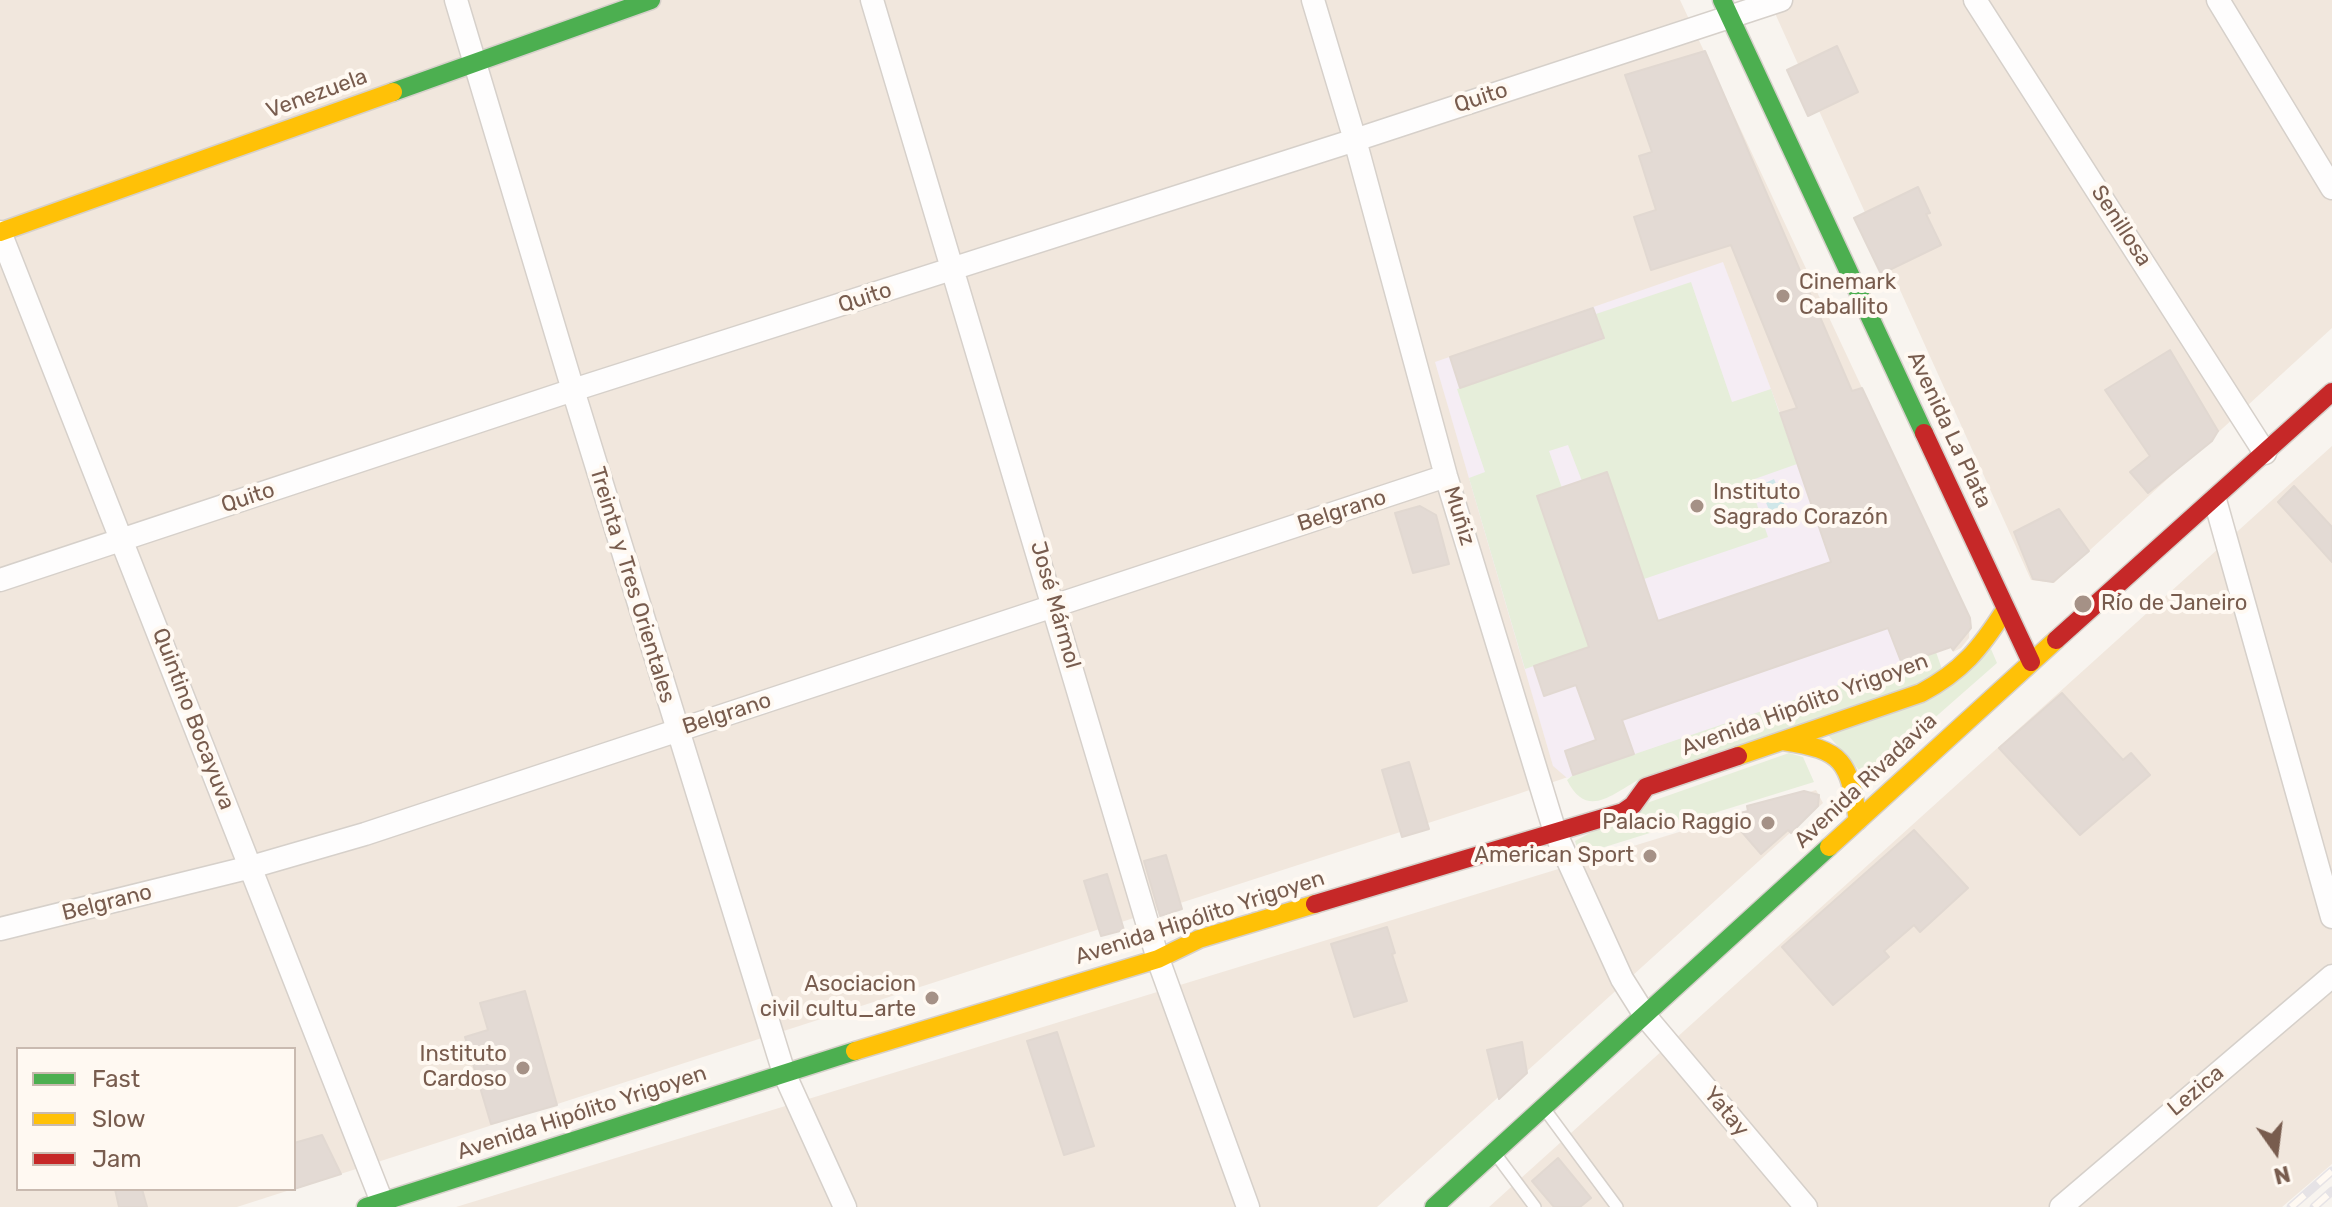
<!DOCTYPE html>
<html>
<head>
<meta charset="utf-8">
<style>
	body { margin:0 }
	#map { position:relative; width:2332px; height:1207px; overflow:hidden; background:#f8f4ef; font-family:Rubik,sans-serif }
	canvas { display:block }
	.legend { position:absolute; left:16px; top:1047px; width:280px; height:144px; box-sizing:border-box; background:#fff9f2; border:2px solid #c9bab0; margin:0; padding:10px 14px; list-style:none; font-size:24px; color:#785c4e }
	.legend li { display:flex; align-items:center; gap:16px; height:40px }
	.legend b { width:40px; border:2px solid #c9bab0 }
	.north { position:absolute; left:2236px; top:1111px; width:80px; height:80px; -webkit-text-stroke:6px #fff9f2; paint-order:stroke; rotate:166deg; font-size:22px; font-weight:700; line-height:32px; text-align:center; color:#785c4e }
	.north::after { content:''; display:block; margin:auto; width:28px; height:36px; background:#785c4e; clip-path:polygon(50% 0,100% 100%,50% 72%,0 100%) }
</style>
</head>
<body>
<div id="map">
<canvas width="2332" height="1207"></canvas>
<ul class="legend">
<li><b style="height:10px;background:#4caf50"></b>Fast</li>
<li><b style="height:10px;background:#ffc107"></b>Slow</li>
<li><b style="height:10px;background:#c62828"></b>Jam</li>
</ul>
<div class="north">N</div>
</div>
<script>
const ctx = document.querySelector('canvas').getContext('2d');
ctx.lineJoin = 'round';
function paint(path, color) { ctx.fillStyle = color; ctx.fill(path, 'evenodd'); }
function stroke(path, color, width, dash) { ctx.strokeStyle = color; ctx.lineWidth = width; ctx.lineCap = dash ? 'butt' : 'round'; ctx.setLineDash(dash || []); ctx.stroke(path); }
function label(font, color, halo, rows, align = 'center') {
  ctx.font = font + ' Rubik,sans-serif'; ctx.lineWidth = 8; ctx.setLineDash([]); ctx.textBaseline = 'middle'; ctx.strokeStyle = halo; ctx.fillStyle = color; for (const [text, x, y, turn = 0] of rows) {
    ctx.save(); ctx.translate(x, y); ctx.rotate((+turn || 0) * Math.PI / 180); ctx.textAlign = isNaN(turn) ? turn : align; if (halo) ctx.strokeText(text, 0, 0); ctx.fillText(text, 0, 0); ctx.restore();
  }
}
const residential = new Path2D(`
	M0,0H1680L1970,618L1969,638L1961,648L1953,652L1951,647L1515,795L294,1189V1049H18V1189H293L237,1207H0Z
	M1769,0H2332V328L2054,583L2031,580Z
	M2332,446V1164L2282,1207H1489Z
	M1816,790L1823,803L1377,1207H456Z`);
const education = new Path2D(`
	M1723,262L1780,413L1862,388L1930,534L1889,549L1928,655L1567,778L1553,766L1435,362Z`);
const green = new Path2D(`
	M1691,282L1732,402L1771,389L1797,464L1749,481L1768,537L1644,579L1607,472L1582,481L1568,445L1549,451L1562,488L1538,496L1594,660L1572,653L1525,669L1469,478L1485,472L1457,389L1604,339L1596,314Z
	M1991,649L1997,663L1866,778L1827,734Z
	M1936,652L1944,675L1640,779C1612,794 1587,820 1567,780L1573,775Z
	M1789,753L1803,757L1814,782L1579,855L1575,841L1644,804Z`);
const water = new Path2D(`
	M1774,479L1790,518L1775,524L1759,486Z`);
const building = new Path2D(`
	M1837,46L1858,92L1808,116L1787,70Z
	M1705,51L1852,391L1862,388L1970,618L1971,628L1953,650L1951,647L1902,664L1888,628L1622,720L1634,754L1573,775L1565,751L1596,740L1576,685L1544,696L1534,666L1589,647L1537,496L1607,472L1658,621L1831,562L1780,413L1797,408L1731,245L1651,270L1634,217L1656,210L1639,156L1652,152L1625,75Z
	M1918,187L1930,213L1926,214L1941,245L1881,274L1854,218Z
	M1593,308L1604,338L1460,388L1450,357Z
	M2170,350L2218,431L2212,441L2148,493L2130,472L2150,456L2105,390Z
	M2294,486L2332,527V562L2278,502Z
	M1420,506L1436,515L1449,564L1413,573L1395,513Z
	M2059,509L2089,551L2053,582L2033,579L2014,532Z
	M2062,693L2123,760L2131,753L2150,775L2080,835L1999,748Z
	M1409,762L1429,829L1402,837L1382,770Z
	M1804,791L1819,795L1818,806L1791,833L1788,830L1761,854L1728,816L1748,811L1747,806Z
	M1914,830L1968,888L1920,932L1914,925L1884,951L1889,957L1833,1005L1782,947Z
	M1166,855L1182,909L1160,916L1144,861Z
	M1107,874L1124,930L1101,936L1084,881Z
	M1387,927L1395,953L1392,954L1407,1001L1354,1017L1331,944Z
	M525,991L557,1105L491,1124L465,1037L488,1030L480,1003Z
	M1057,1032L1094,1146L1064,1155L1027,1041Z
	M1522,1042L1527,1073L1499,1099L1487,1050Z
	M322,1135L341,1174L294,1189V1143Z
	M1558,1158L1591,1198L1580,1207H1554L1532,1181Z
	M115,1189H142L147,1207H119Z`);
const lane = new Path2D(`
	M1546,1111L1617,1207
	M1497,1156L1535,1207`);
const street = new Path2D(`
	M456,0L573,390L784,1073L845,1207
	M872,0L1158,959L1248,1207
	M1313,0L1355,140L1446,476L1555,832L1622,979L1646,1017L1806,1207
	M1975,0L2265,453
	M2218,0L2332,188
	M0,232L384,1207
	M2215,500L2332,917
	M0,580L573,390L1355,140L1781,0
	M0,929L251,867L365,834L1446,476
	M2061,1207L2332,976`);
const fast = new Path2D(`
	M1722,0L1924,433
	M393,92L651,0
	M366,1207L855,1051
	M1434,1207L1829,847`);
const slow = new Path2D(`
	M0,232L393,92
	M1783,741C1844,750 1849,761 1858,821
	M1738,756L1921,693C1962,671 1980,649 2005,610
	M1829,847L2056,640
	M855,1051L1158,959L1199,939L1315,904`);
const jam = new Path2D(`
	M1924,433L2031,662
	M2056,640L2332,392
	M1315,904L1623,812L1633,805L1646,787L1738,756`);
const rail = new Path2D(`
	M2291,1207L2332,1171
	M2314,1207L2332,1191`);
const markers = [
	[1783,296,8,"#a59186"],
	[1697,506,8,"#a59186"],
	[2083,604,10,"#a59186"],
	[1768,823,8,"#a59186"],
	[1650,856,8,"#a59186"],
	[932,998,8,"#a59186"],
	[523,1068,8,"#a59186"]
];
const streetNames = [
	["Venezuela",317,94,-20],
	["Quito",1481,98,-18],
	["Senillosa",2121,226,57],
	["Quito",865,298,-18],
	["Avenida La Plata",1949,430,65],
	["Quito",248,498,-18],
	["Belgrano",1342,511,-18],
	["Muñiz",1459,516,73],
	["Treinta y Tres Orientales",632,585,73],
	["José Mármol",1055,605,74],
	["Avenida Hipólito Yrigoyen",1805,705,-20],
	["Belgrano",727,714,-18],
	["Quintino Bocayuva",193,719,69],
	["Avenida Rivadavia",1866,781,-43],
	["Belgrano",107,903,-14],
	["Avenida Hipólito Yrigoyen",1200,918,-18],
	["Lezica",2196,1091,-40],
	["Yatay",1726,1112,50],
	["Avenida Hipólito Yrigoyen",582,1113,-18]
];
const poiNames = [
	["Cinemark",1799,283,"left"],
	["Caballito",1799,308,"left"],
	["Instituto",1713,493,"left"],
	["Sagrado Corazón",1713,518,"left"],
	["Río de Janeiro",2101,604,"left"],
	["Palacio Raggio",1752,823],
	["American Sport",1634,856],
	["Asociacion",916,985],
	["civil cultu_arte",916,1010],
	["Instituto",507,1055],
	["Cardoso",507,1080]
];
paint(residential, '#f1e7dd');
paint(education, '#f5edf4');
paint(green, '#e6eeda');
paint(water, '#d0e7e9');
paint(building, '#e3dad4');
stroke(building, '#e1d8d1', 2);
stroke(lane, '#d6d0ca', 14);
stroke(street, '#d6d0ca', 25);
stroke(fast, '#d6d0ca', 21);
stroke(slow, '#d6d0ca', 21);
stroke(jam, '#d6d0ca', 21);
stroke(lane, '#fefdfd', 11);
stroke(street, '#fefdfd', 22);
stroke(fast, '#4caf50', 18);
stroke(slow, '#ffc107', 18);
stroke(jam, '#c62828', 18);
stroke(rail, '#e6e3e6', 9);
stroke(rail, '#fff9f2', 6, [18]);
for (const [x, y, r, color] of markers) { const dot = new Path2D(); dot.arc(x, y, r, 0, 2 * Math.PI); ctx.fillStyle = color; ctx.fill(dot); stroke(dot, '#fff9f2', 3); }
label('22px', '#785c4e', '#fff9f2', streetNames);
label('22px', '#785c4e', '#fff9f2', poiNames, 'right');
</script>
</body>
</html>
